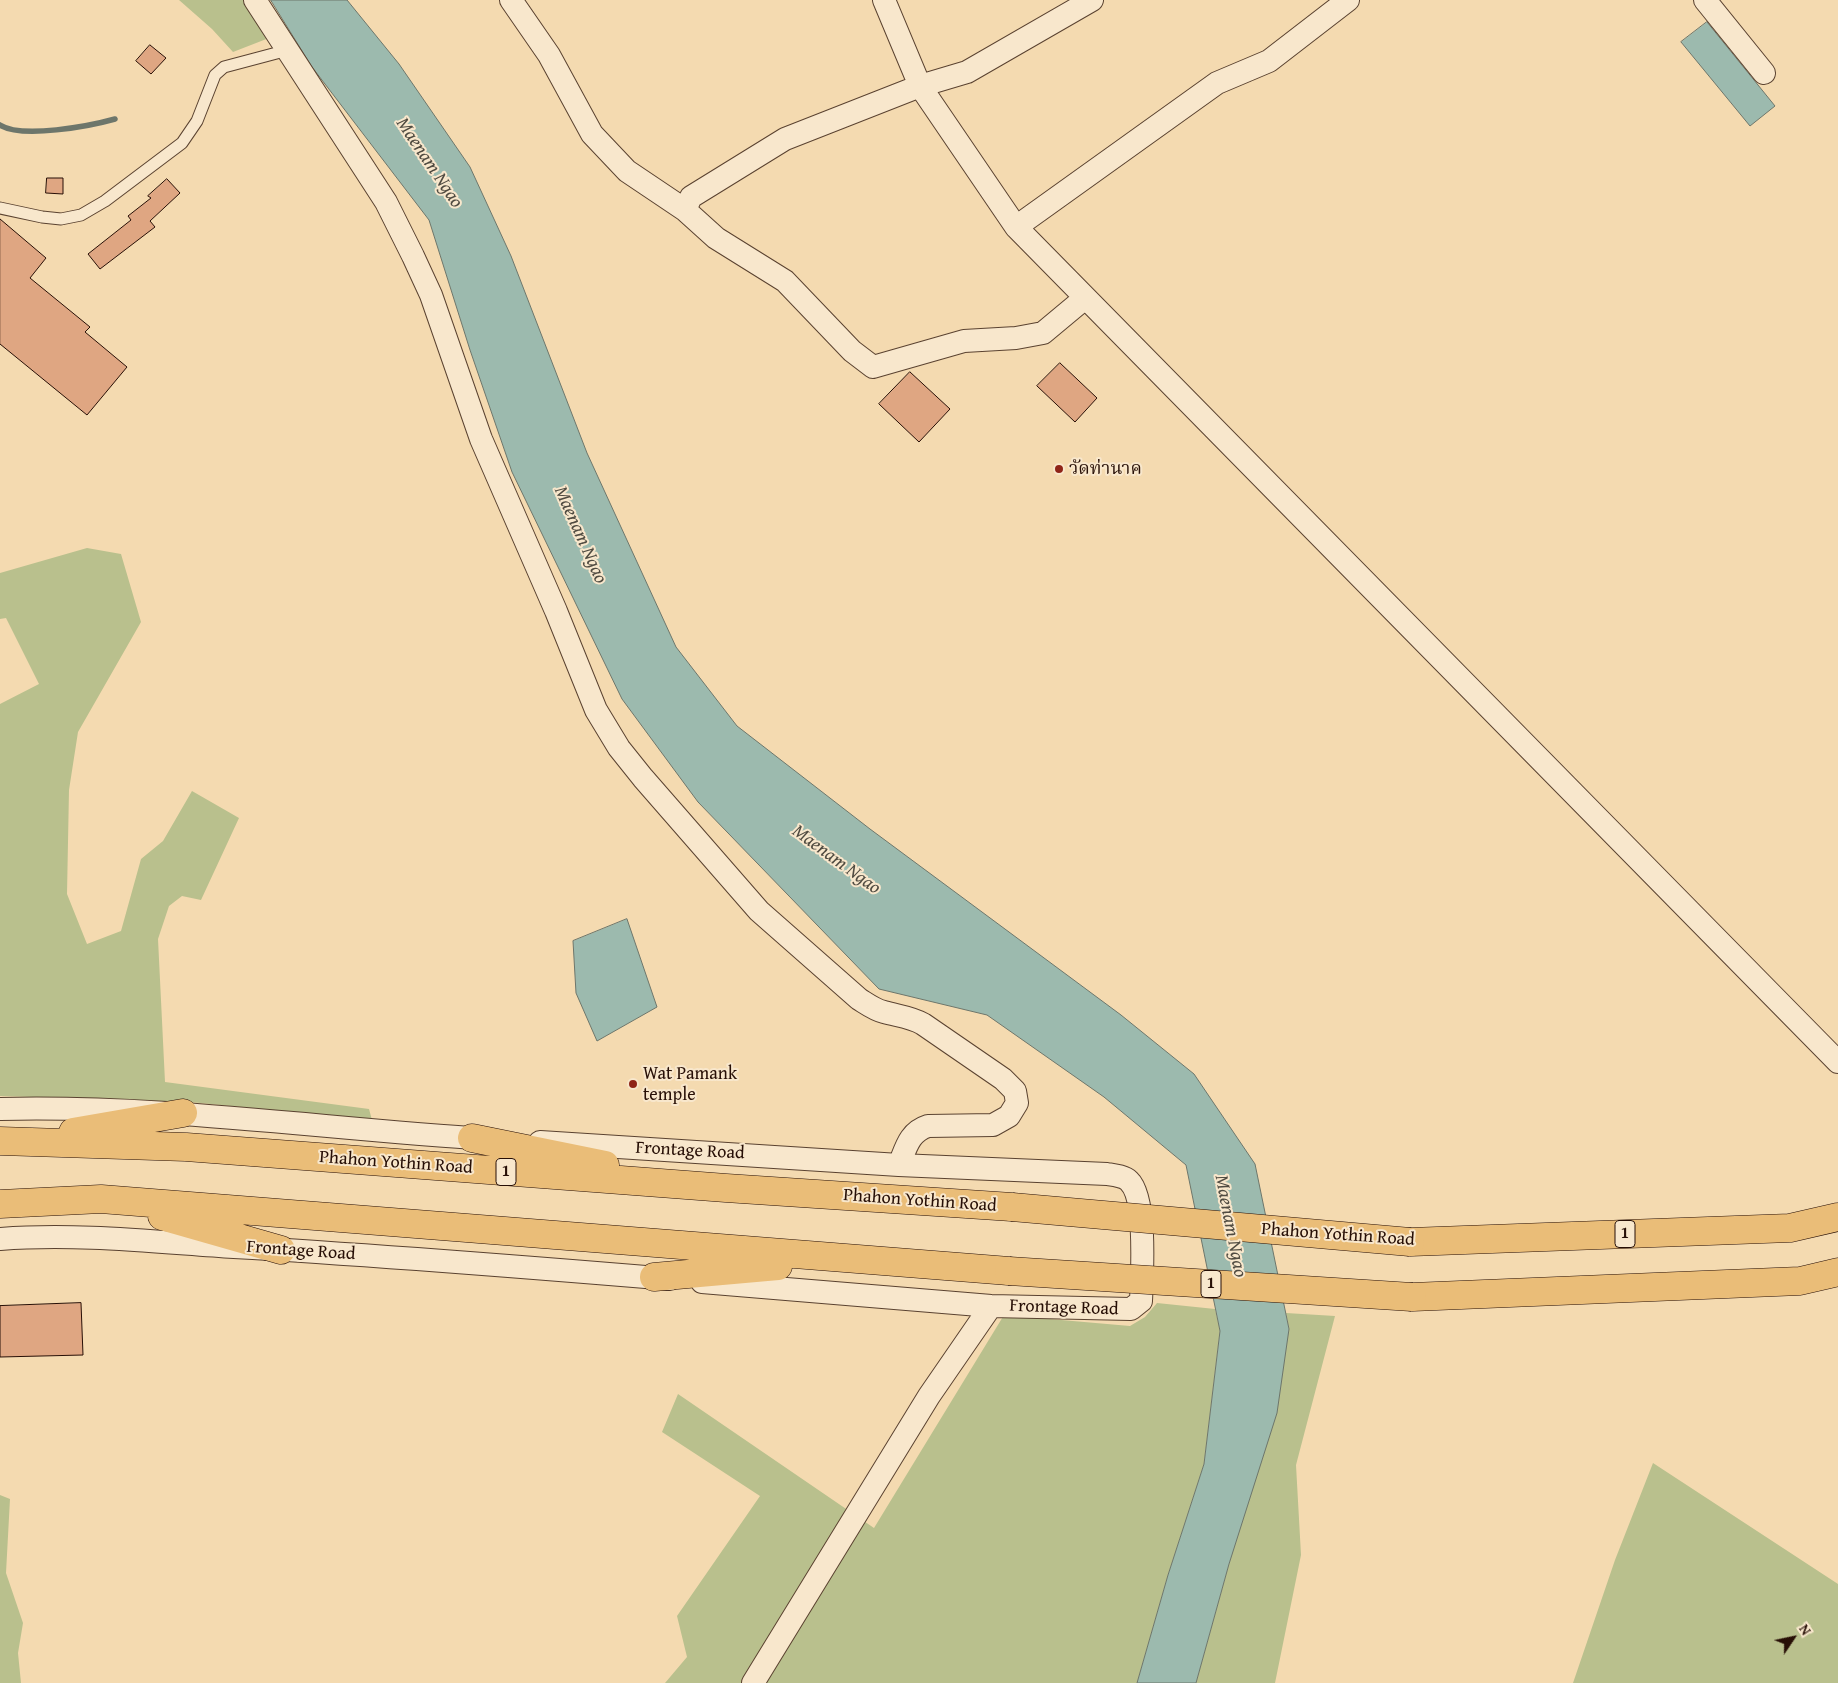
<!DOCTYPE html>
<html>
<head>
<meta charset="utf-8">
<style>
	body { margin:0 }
	#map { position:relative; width:1838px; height:1683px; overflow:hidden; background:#f4dab0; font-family:"Gentium Book Plus",serif }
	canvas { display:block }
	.north { position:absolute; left:1768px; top:1613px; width:50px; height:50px; -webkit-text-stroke:4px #f8e7cc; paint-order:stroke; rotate:56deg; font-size:14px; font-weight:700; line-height:20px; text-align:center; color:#270f06 }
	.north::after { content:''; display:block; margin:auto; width:18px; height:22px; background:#270f06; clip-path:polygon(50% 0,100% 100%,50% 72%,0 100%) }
</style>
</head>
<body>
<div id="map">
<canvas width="1838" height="1683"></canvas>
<div class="north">N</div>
</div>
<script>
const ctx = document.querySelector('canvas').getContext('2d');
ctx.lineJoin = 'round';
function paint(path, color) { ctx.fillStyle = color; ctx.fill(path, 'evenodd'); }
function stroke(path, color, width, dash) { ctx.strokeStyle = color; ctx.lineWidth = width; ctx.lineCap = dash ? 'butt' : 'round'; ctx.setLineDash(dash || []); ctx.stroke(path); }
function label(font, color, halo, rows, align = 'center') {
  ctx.font = font + ' "Gentium Book Plus","Noto Serif Thai",serif'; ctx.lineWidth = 4; ctx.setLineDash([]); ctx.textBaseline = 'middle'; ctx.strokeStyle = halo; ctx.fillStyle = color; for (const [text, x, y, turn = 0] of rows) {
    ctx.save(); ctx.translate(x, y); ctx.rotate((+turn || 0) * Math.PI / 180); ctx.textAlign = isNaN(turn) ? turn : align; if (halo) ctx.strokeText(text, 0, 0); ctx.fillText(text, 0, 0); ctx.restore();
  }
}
const green = new Path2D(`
	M179,0H243L269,38L233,52L212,29Z
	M87,548L121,554L141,622L78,732L69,790L67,894L87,944L121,931L141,859L163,841L192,791L239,818L201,900L182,896L169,906L158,939L165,1082L369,1109L372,1120L190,1102L0,1096V704L39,684L6,618L0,619V573Z
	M1157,1303L1215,1309L1220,1330L1204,1464L1168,1575L1137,1683H665L687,1657L677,1616L760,1496L662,1432L678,1394L874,1528L1004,1315L1130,1326L1145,1317Z
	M1286,1313L1335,1316L1296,1465L1301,1555L1275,1683H1196L1229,1564L1289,1329Z
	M1653,1463L1838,1584V1683H1573L1615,1560Z
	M0,1495L10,1499L6,1573L23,1623L18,1653L21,1683H0Z`);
const water = new Path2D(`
	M271,0H347L399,64L470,167L511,256L587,453L676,647L737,726L870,829L1121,1015L1194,1074L1255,1164L1289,1329L1277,1413L1229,1564L1196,1683H1137L1168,1575L1204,1464L1220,1331L1186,1165L1104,1097L987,1015L879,989L698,802L622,699L512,472L470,350L429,220L312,67Z
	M1707,22L1775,106L1750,126L1681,42Z
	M627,919L657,1007L597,1041L576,993L573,941Z`);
const stream = new Path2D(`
	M0,125C22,139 90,126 115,119`);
const building = new Path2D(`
	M150,45L166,58L151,74L136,61Z
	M47,178H63V194L46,193Z
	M167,179L180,193L150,221L155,227L100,269L88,254L131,220L128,216L151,198L148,196Z
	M0,219L46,258L30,278L90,327L85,332L127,367L87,415L0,344Z
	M1060,363L1097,398L1075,422L1037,386Z
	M910,372L950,409L919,442L879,404Z
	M81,1303L83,1355L0,1357V1306Z`);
const lane = new Path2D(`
	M0,208L42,217L61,219L81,215L105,201L182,143L197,121L215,75L224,67L288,50`);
const street = new Path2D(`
	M255,0L386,202L413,256L431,295L481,439L556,611L596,710L619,748L643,778L759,911L859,999C867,1004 875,1010 884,1012C898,1016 911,1017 923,1024L1003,1079L1015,1091L1017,1103L1009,1116L993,1125L928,1126C909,1132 906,1148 899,1165
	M511,0L549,55L592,134L627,171L685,210L716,238L785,281L852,351L873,367L964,341L1016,338L1043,333L1085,298
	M884,0L920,86L1016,227L1838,1062
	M1705,0L1764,73
	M685,210L691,197L785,139L920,86L967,72L1092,0
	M1016,227L1217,83L1269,61L1348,0
	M0,1109C164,1105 325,1129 488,1139
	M540,1142L899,1165L1107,1174C1113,1175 1124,1176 1129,1181C1147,1198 1142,1276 1141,1301L1131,1309L991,1306L702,1282
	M0,1239C77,1233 156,1242 234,1247C379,1255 525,1267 670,1279
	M753,1683L929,1396L991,1306`);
const highway = new Path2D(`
	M73,1132L183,1113
	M472,1138L605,1165
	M0,1141L186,1147L726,1188L1012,1207
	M0,1204L101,1199L1009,1271
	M162,1216L281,1250
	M1410,1242L1790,1228L1838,1217
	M654,1277L778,1266
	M1412,1297L1800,1281L1838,1272`);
const highwayBridge = new Path2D(`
	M1012,1207L1410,1242
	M1009,1271L1412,1297`);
const markers = [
	[1059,469,5,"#8f2418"],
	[633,1084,5,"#8f2418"]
];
const shields = [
	[506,1172,20],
	[1625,1234,20],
	[1211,1284,20]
];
const shieldNames = [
	["1",506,1172],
	["1",1625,1234],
	["1",1211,1284]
];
const poiNames = [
	["วัดท่านาค",1069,469],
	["Wat Pamank",643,1074],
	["temple",643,1095]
];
const streetNames = [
	["Frontage Road",690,1151,3],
	["Phahon Yothin Road",396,1163,4],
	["Phahon Yothin Road",920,1201,4],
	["Phahon Yothin Road",1338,1235,4],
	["Frontage Road",301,1251,4],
	["Frontage Road",1064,1308,2]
];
const waterNames = [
	["Maenam Ngao",429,163,56],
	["Maenam Ngao",580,535,66],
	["Maenam Ngao",836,860,36],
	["Maenam Ngao",1230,1226,79]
];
paint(green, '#b9c08d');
paint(water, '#9cbaae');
stroke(water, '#6d766b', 1);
stroke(stream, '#6d766b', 5.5);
paint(building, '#dfa682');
stroke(building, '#270f06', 1);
stroke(lane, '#5a4230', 13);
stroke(street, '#5a4230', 24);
stroke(highway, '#270f06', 29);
stroke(lane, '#f8e7cc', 11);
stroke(street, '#f8e7cc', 22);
stroke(highway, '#eabd78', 28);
stroke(highwayBridge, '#270f06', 29, []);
stroke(highwayBridge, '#eabd78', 28);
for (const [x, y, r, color] of markers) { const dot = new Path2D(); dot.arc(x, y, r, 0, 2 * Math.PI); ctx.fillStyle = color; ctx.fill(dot); stroke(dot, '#f8e7cc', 2); }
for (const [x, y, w] of shields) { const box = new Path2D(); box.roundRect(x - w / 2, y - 13.5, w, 27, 4); ctx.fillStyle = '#f8e7cc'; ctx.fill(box); stroke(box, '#270f06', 1); }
label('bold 16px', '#270f06', null, shieldNames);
label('18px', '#270f06', '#f8e7cc', poiNames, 'left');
label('18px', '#270f06', '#f8e7cc', streetNames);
label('italic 19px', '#504b41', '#f8e7cc', waterNames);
</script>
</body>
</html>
